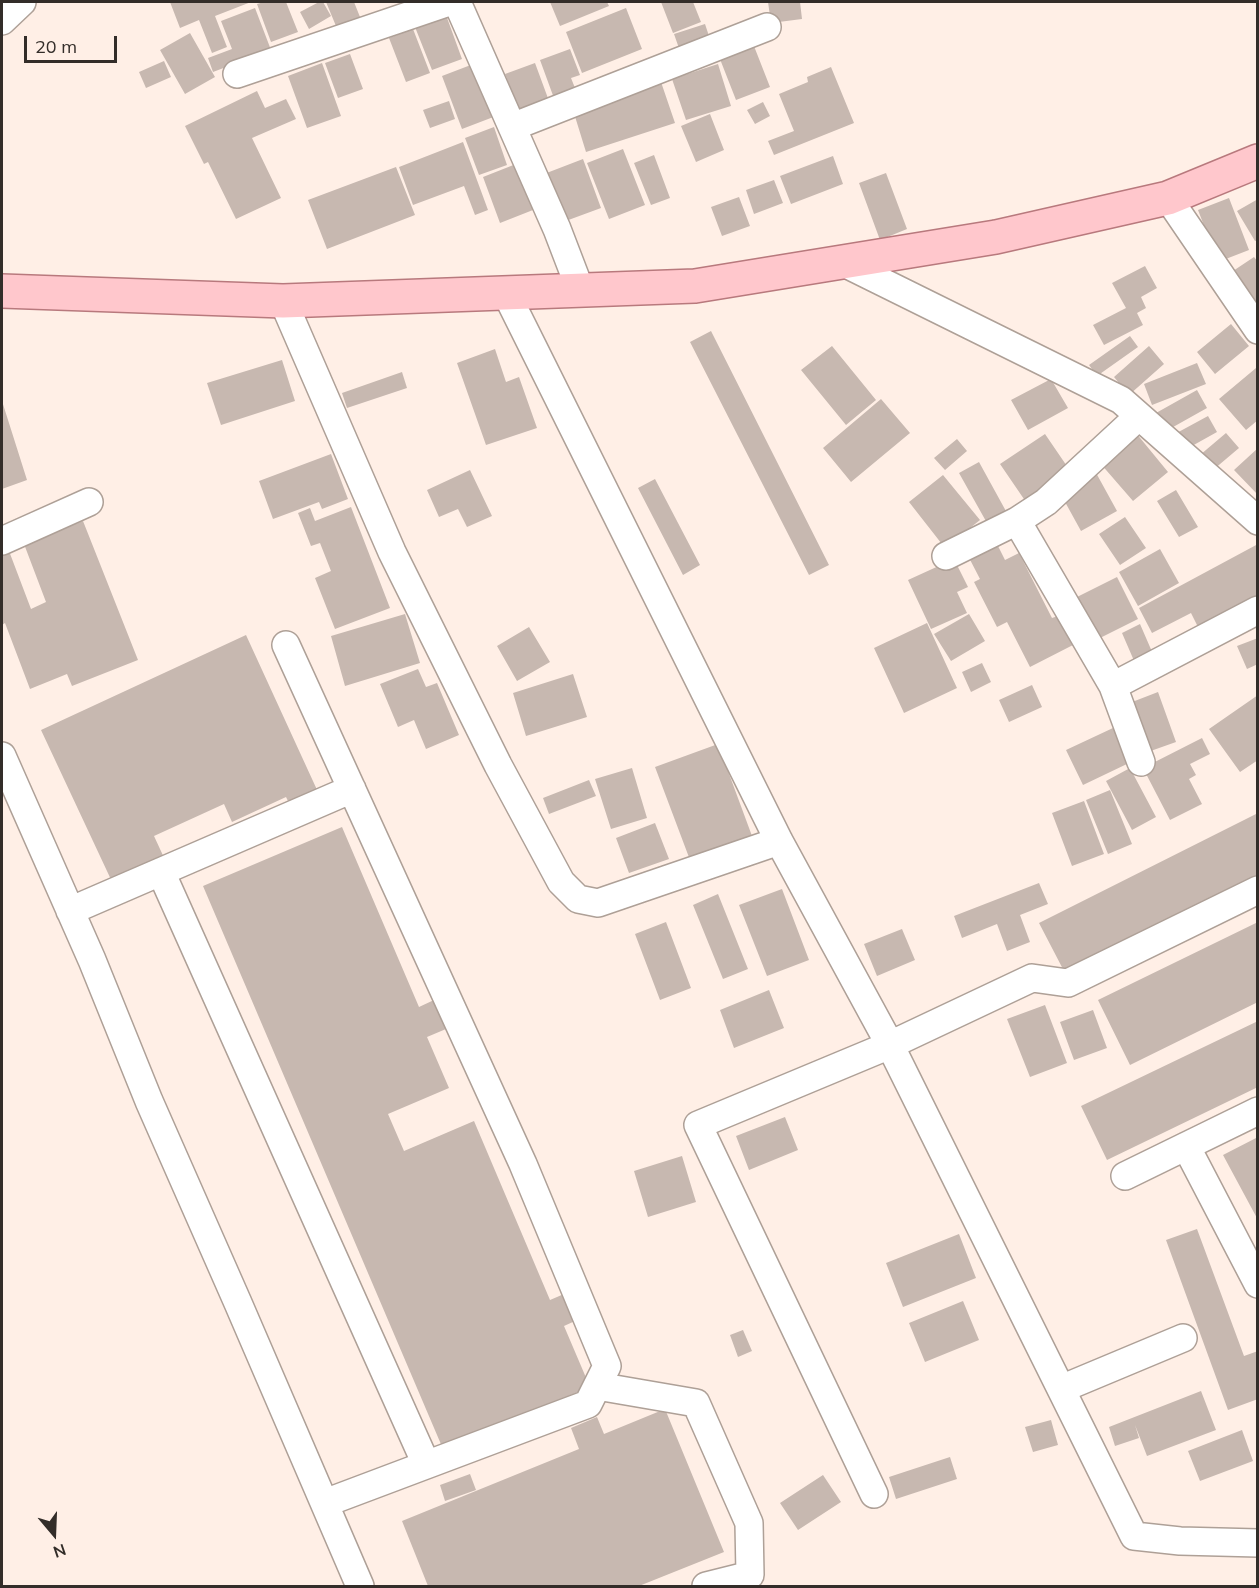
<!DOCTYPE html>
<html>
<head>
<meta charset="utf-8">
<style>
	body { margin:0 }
	#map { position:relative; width:1259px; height:1588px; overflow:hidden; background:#ffefe6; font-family:Mulish,sans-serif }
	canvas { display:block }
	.frame { position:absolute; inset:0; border:3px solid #332d29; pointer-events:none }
	.north { position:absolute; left:24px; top:1504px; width:60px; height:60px; -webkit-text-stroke:4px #ffefe6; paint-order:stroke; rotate:161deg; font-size:16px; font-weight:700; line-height:24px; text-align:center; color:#332d29 }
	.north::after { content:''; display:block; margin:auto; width:21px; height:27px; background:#332d29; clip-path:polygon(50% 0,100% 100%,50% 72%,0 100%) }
	.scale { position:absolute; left:24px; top:36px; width:93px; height:27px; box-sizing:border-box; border:3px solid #332d29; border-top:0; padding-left:8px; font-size:18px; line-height:21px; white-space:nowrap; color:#332d29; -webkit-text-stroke:4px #ffefe6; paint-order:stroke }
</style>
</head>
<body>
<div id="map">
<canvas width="1259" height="1588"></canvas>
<div class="frame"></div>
<div class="north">N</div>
<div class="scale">20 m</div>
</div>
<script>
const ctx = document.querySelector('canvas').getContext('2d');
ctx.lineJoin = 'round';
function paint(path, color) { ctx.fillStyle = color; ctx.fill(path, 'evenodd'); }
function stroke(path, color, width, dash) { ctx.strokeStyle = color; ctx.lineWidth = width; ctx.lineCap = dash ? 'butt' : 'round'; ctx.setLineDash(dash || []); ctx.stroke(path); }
const building = new Path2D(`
	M170,2H251L215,16L227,47L212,53L199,20L180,28Z
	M264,2H286L298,32L271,42L257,4Z
	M319,2H323L331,16L309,29L300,12Z
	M326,2H354L360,17L336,26Z
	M550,2H607L609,6L560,26Z
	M661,2H693L701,22L673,33Z
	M768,2H800L802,19L771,23Z
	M255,8L271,50L213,72L208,58L232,49L221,21Z
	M626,8L642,49L582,73L566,32Z
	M446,15L462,59L432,70L415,27Z
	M705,24L712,45L681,54L674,34Z
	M413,29L430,73L406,82L389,38Z
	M190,33L215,77L185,94L160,50Z
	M752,41L770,87L736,100L718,54Z
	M570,49L580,75L571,78L577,93L555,101L540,60Z
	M350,54L363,89L338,98L325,63Z
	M164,61L171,77L146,88L139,72Z
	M322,63L341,116L307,128L288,76Z
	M476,63L496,116L462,129L442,76Z
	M535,63L549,101L520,112L505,74Z
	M718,64L731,106L686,120L672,79Z
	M831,67L854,123L774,155L768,141L794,131L779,94L808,82L807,77Z
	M661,82L675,123L586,152L573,110Z
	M257,91L265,108L286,99L296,119L252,138L281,198L236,219L208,162L204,164L185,126Z
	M449,101L455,119L430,128L423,110Z
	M763,102L770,116L755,124L747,110Z
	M710,114L724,150L696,162L681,126Z
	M494,127L507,165L479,175L465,138Z
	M463,142L488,210L475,215L464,186L413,205L399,167Z
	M623,149L645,205L609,219L587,163Z
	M654,155L670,198L651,205L634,163Z
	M833,156L843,184L791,204L780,176Z
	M583,159L601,208L563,222L544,174Z
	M516,164L533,210L500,223L483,177Z
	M396,167L415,215L327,249L308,200Z
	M886,173L907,229L880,240L859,183Z
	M774,180L783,203L754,214L746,190Z
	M739,197L750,226L722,236L711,207Z
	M1229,198L1249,250L1218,262L1198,210Z
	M1258,199V240L1255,241L1237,211Z
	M1254,257L1258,262V314L1230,273Z
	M1145,266L1157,288L1141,297L1146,308L1137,313L1143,325L1104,345L1093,325L1126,308L1112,283Z
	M1231,324L1249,346L1215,374L1197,352Z
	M711,331L829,565L809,575L690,342Z
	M1130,336L1138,347L1097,376L1089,365Z
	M832,346L876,400L846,425L801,370Z
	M1149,346L1164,364L1129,395L1114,377Z
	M495,349L506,382L519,377L537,428L486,445L457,363Z
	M282,360L295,401L221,425L207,383Z
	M1197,363L1206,384L1152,405L1144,384Z
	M1256,368L1258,420L1246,430L1219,399Z
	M402,372L407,388L347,408L342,393Z
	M1051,379L1068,408L1028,430L1011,400Z
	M1197,390L1207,408L1166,431L1156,413Z
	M881,399L910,433L851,482L823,448Z
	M2,401L27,480L2,489Z
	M1208,416L1217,432L1183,451L1173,435Z
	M1136,433L1168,472L1133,501L1100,463Z
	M1226,433L1239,448L1213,470L1200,455Z
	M1045,434L1073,475L1028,505L1000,464Z
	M957,439L967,451L945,470L934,458Z
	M1258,448V495L1234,470Z
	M331,454L348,499L322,509L319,502L273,519L259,481Z
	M979,462L1007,513L987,523L959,473Z
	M470,470L492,516L467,527L458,509L439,517L427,490Z
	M1095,471L1117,511L1081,531L1059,491Z
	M943,475L980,520L945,548L909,502Z
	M655,479L700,565L683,575L638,488Z
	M1176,490L1198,527L1179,537L1157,501Z
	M351,507L390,608L335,629L315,578L331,571L320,543L311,546L298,513L310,508L315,521Z
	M1125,517L1146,548L1120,565L1099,534Z
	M83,521L138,660L72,686L67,674L30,689L5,623L2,625V553L9,551L31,609L46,602L24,544Z
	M993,536L1005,560L1019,553L1052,618L1058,616L1073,645L1030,667L1007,622L997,627L974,582L980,579L965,550Z
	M1258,544V598L1199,629L1191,613L1152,633L1139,608Z
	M1160,549L1179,583L1138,606L1119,572Z
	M954,559L968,587L957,592L967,613L931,629L908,580Z
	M1117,577L1138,619L1092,642L1071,600Z
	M405,614L420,663L345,686L331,636Z
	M969,614L985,641L951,661L934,634Z
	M927,623L957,688L904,713L874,648Z
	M1140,624L1153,654L1135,663L1122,633Z
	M529,627L550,662L517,681L497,646Z
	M246,635L318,792L290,805L286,797L232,822L224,804L154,836L166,862L114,886L41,730Z
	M1258,638V664L1247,669L1237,646Z
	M982,663L991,682L971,692L962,672Z
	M418,669L426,687L437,683L459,735L426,749L414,720L398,727L380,684Z
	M573,674L587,717L526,736L513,693Z
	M1032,685L1042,707L1009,722L999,700Z
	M1158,692L1176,742L1145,753L1127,704Z
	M1258,695V760L1240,772L1209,729Z
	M1113,728L1129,763L1083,785L1066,750Z
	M1202,738L1210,754L1190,764L1196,775L1189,779L1202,804L1170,820L1143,768Z
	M718,744L752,836L690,860L655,767Z
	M632,768L647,818L611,829L595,779Z
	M1130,768L1156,817L1132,830L1106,781Z
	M589,780L596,796L549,814L543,798Z
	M1110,790L1132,844L1108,854L1086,800Z
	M1084,801L1104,854L1072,866L1052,813Z
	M1258,813V876L1065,973L1039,923Z
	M655,823L669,859L629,873L616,838Z
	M342,827L419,1007L434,1000L446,1029L427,1037L449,1088L388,1114L404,1151L474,1121L550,1300L564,1294L575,1321L564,1326L590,1387L443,1449L203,886Z
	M1039,883L1048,904L1020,915L1030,942L1007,951L997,924L962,938L954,916Z
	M782,889L809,960L767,976L739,905Z
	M718,894L748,969L723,979L693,905Z
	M666,922L691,988L660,1000L635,934Z
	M1258,922V1002L1130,1065L1098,1000Z
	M902,929L915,960L877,976L864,944Z
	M769,990L784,1028L734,1048L720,1010Z
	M1045,1005L1067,1063L1030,1077L1007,1019Z
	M1093,1010L1107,1048L1074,1060L1060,1022Z
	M1258,1021V1087L1107,1160L1081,1106Z
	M785,1117L798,1150L749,1170L736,1136Z
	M1258,1137V1220L1223,1155Z
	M682,1156L696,1202L648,1217L634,1171Z
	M1197,1229L1244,1356L1258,1351V1399L1228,1410L1166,1240Z
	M959,1234L976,1278L903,1307L886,1263Z
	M963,1301L979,1340L925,1362L909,1323Z
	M743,1330L752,1351L738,1357L730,1335Z
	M1201,1391L1216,1430L1147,1456L1135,1425L1139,1438L1115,1446L1109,1427Z
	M665,1409L724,1552L639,1586H428L402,1521L579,1449L571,1428L597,1417L604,1434Z
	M1051,1420L1058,1445L1033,1452L1025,1427Z
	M1242,1430L1253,1461L1200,1481L1188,1451Z
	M950,1457L957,1479L896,1499L889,1477Z
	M470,1474L476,1490L445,1501L440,1485Z
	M823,1475L841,1502L798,1530L780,1503Z`);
const minor = new Path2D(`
	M457,2L557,229L580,289
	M2,21L22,2
	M237,74L449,2
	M512,127L767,27
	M1168,198L1258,330
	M842,262L1121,400L1258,521
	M506,293L779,841L890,1045L1134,1536L1180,1541L1258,1543
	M283,301L392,552L498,765L561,882L578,899L598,903L779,841
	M1017,521L1113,686L1141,762
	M2,541L89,502
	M946,556L1017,521L1046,502L1139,416
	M286,645L523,1164L607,1366L588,1404L325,1503
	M1113,686L1258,610
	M2,756L92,960L149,1101L238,1303L360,1586
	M161,872L426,1464
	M70,911L352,789
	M1186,1146L1258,1284
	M1125,1176L1258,1111
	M597,1386L696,1403L749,1523L750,1575L706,1586
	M1061,1389L1183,1338
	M874,1494L698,1125L890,1045L1032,978L1068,983L1258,890`);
const primary = new Path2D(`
	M2,291L283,301L695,286L996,237L1168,198L1258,161`);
paint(building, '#c7b8b0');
stroke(minor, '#aea097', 30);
stroke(primary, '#b8797d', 36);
stroke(minor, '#fff', 27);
stroke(primary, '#ffc7cc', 33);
</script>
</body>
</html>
